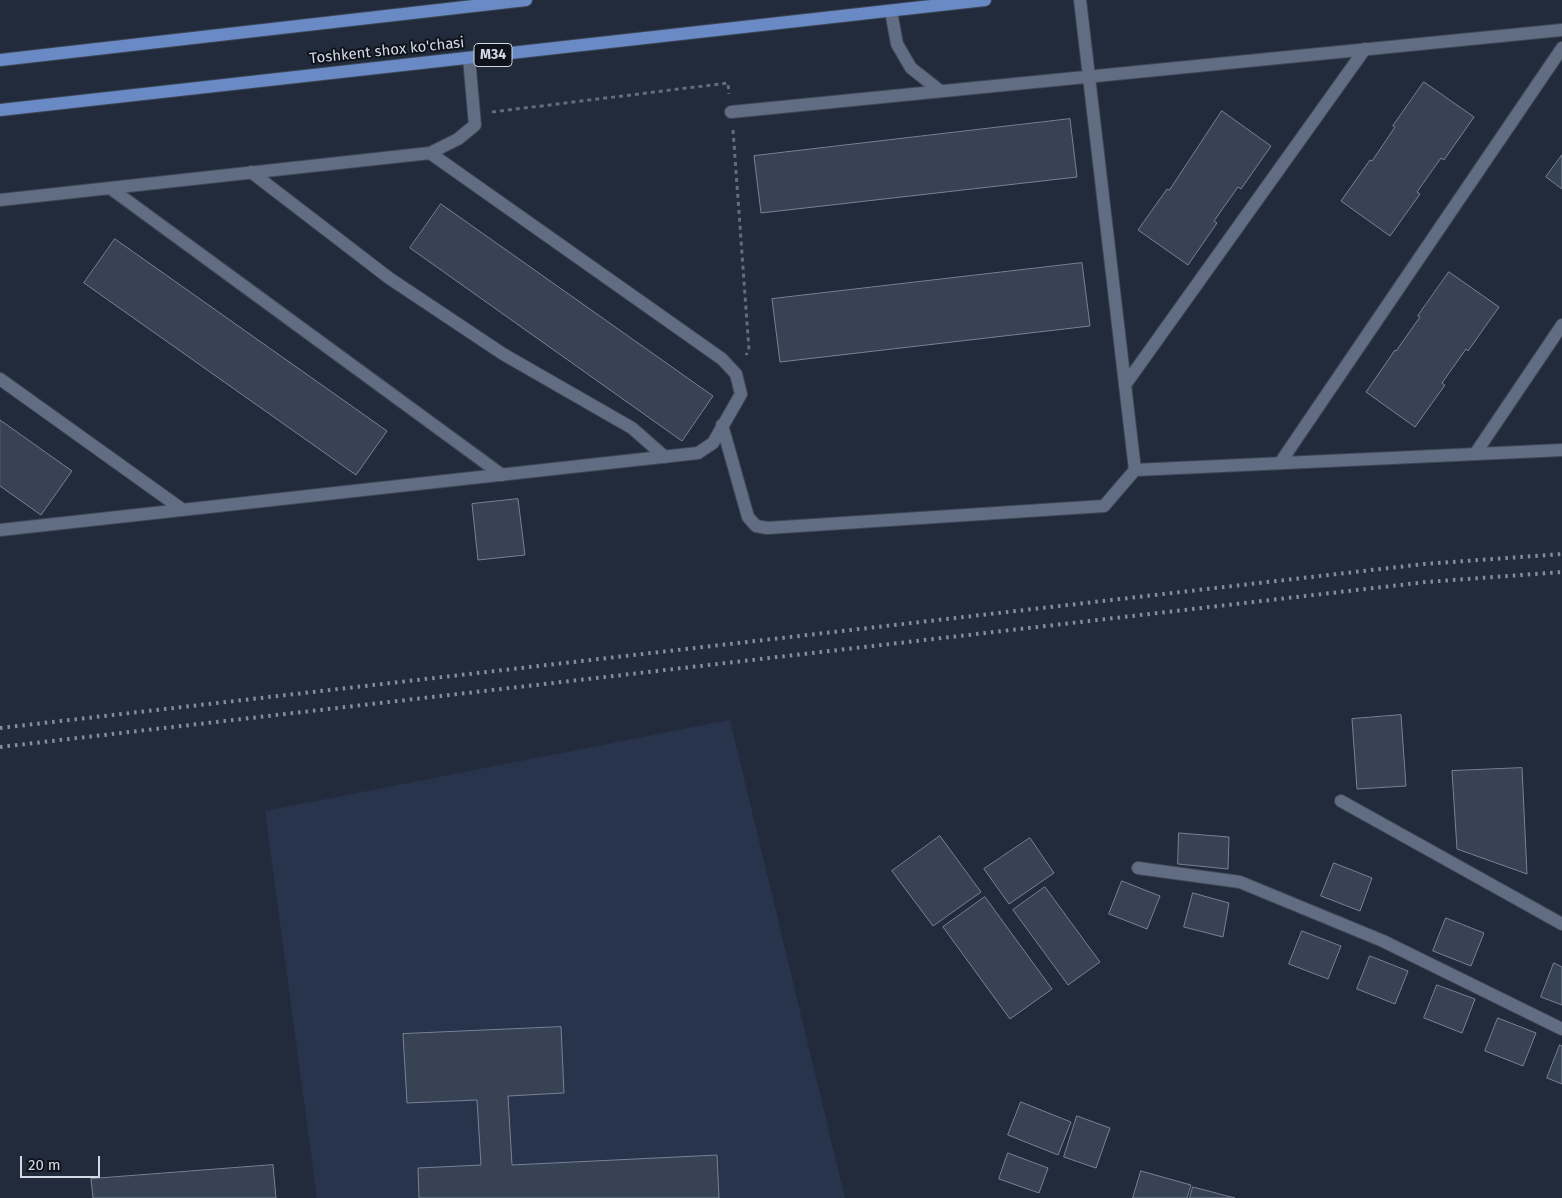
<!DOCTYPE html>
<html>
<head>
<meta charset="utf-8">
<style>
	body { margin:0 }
	#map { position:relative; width:1562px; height:1198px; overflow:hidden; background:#212b3c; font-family:"Fira Sans",sans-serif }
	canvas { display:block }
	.scale { position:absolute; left:20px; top:1156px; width:80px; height:22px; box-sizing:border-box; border:2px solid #d3dae6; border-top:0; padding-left:6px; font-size:15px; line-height:18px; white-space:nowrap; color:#d3dae6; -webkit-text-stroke:4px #0f131b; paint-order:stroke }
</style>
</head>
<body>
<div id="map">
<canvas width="1562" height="1198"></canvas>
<div class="scale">20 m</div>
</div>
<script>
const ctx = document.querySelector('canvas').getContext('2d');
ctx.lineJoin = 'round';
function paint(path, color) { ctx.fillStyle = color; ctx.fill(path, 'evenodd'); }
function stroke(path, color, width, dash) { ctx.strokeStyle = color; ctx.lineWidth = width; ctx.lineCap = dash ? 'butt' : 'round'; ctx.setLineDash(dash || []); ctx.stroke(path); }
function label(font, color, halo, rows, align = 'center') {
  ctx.font = font + ' "Fira Sans",sans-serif'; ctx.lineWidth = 4; ctx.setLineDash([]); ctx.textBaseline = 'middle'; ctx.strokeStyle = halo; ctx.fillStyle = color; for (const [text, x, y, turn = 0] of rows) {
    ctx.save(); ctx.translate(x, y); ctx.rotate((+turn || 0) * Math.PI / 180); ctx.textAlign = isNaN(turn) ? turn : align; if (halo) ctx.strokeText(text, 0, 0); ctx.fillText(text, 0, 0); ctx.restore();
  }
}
const built = new Path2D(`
	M730,720L845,1198H317L265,811Z`);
const building = new Path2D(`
	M1424,82L1474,117L1444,160L1441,158L1417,192L1420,194L1390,236L1341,201L1370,160L1372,161L1395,127L1393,126Z
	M1222,111L1271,146L1241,189L1238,187L1214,221L1217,223L1188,265L1138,230L1167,189L1169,190Z
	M1070,119L1077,177L761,213L754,156Z
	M1562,155V189L1546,177Z
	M441,204L713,396L682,441L410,248Z
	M115,239L387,431L356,475L84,283Z
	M1082,263L1090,326L780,362L772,299Z
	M1449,272L1499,307L1468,351L1466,349L1442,383L1445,385L1415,427L1366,392L1395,350L1396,351L1420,317L1418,316Z
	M0,420L72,471L41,515L0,486Z
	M518,499L525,555L478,560L472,504Z
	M1401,715L1406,786L1357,789L1352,719Z
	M1522,768L1527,874L1457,849L1452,771Z
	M1179,833L1229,837L1228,869L1178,864Z
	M940,836L981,892L933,926L892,871Z
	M1030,838L1054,873L1009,904L984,869Z
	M1334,863L1372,878L1360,911L1321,896Z
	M1122,881L1160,896L1147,929L1109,914Z
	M1045,887L1100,962L1068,985L1013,910Z
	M1193,893L1229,903L1223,937L1184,927Z
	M985,897L1052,989L1010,1019L943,927Z
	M1446,918L1484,933L1471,966L1433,951Z
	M1302,931L1341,946L1328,979L1289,964Z
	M1370,956L1408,971L1395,1004L1357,989Z
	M1554,963L1562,967V1005L1541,997Z
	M1437,985L1475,999L1462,1033L1424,1018Z
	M1498,1018L1536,1033L1523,1066L1485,1051Z
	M561,1027L564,1093L508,1096L512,1165L717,1155L719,1198H419L418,1168L481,1165L477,1100L407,1103L403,1034Z
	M1560,1045L1562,1046V1084L1547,1078Z
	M1021,1102L1071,1122L1058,1155L1008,1135Z
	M1077,1116L1110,1128L1096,1168L1064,1157Z
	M1008,1153L1048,1168L1039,1193L999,1179Z
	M273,1165L276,1198H93L91,1179Z
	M1141,1171L1191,1185L1187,1198H1133Z
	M1193,1187L1235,1198H1190Z`);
const path = new Path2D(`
	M492,112L728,83L729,94
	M733,130L749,350L746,355`);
const minor = new Path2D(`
	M1080,0L1135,470L1562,450
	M891,11L897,44L911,68L939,90
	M731,112L1562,30
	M251,172L389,278L503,354L632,428L665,457
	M110,188L502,475
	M0,200L430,153L458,139L475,125L469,58
	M0,379L183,510
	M1125,385L1365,49
	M722,425L748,517L756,526L767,528L1104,506L1135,470
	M1475,454L1562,325
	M1280,463L1562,48
	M0,530L698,453L713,443L741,394L736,374L722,359L430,153
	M1341,801L1562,924
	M1138,868L1240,882L1383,941L1562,1029`);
const major = new Path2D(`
	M0,60L526,0
	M0,110L985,0`);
const rail = new Path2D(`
	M0,728L1424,564L1562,554
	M0,747L1426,582L1562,572`);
const shields = [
	[493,55,38]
];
const shieldNames = [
	["M34",493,55]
];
const streetNames = [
	["Toshkent shox ko'chasi",387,51,-6]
];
paint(built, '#28344b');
paint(building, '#374255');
stroke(building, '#768297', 1);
stroke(minor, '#3e4756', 14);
stroke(major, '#3e4756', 14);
stroke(path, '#636c7b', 3, [4, 4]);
stroke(minor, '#616d82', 12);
stroke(major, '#698ac5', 12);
stroke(rail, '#858d9b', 4, [2.5, 5]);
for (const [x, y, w] of shields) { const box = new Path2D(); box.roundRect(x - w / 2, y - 11.5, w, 23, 4); ctx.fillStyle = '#0f131b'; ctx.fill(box); stroke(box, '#d3dae6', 1); }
label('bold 14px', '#d3dae6', null, shieldNames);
label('15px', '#d3dae6', '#0f131b', streetNames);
</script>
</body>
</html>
